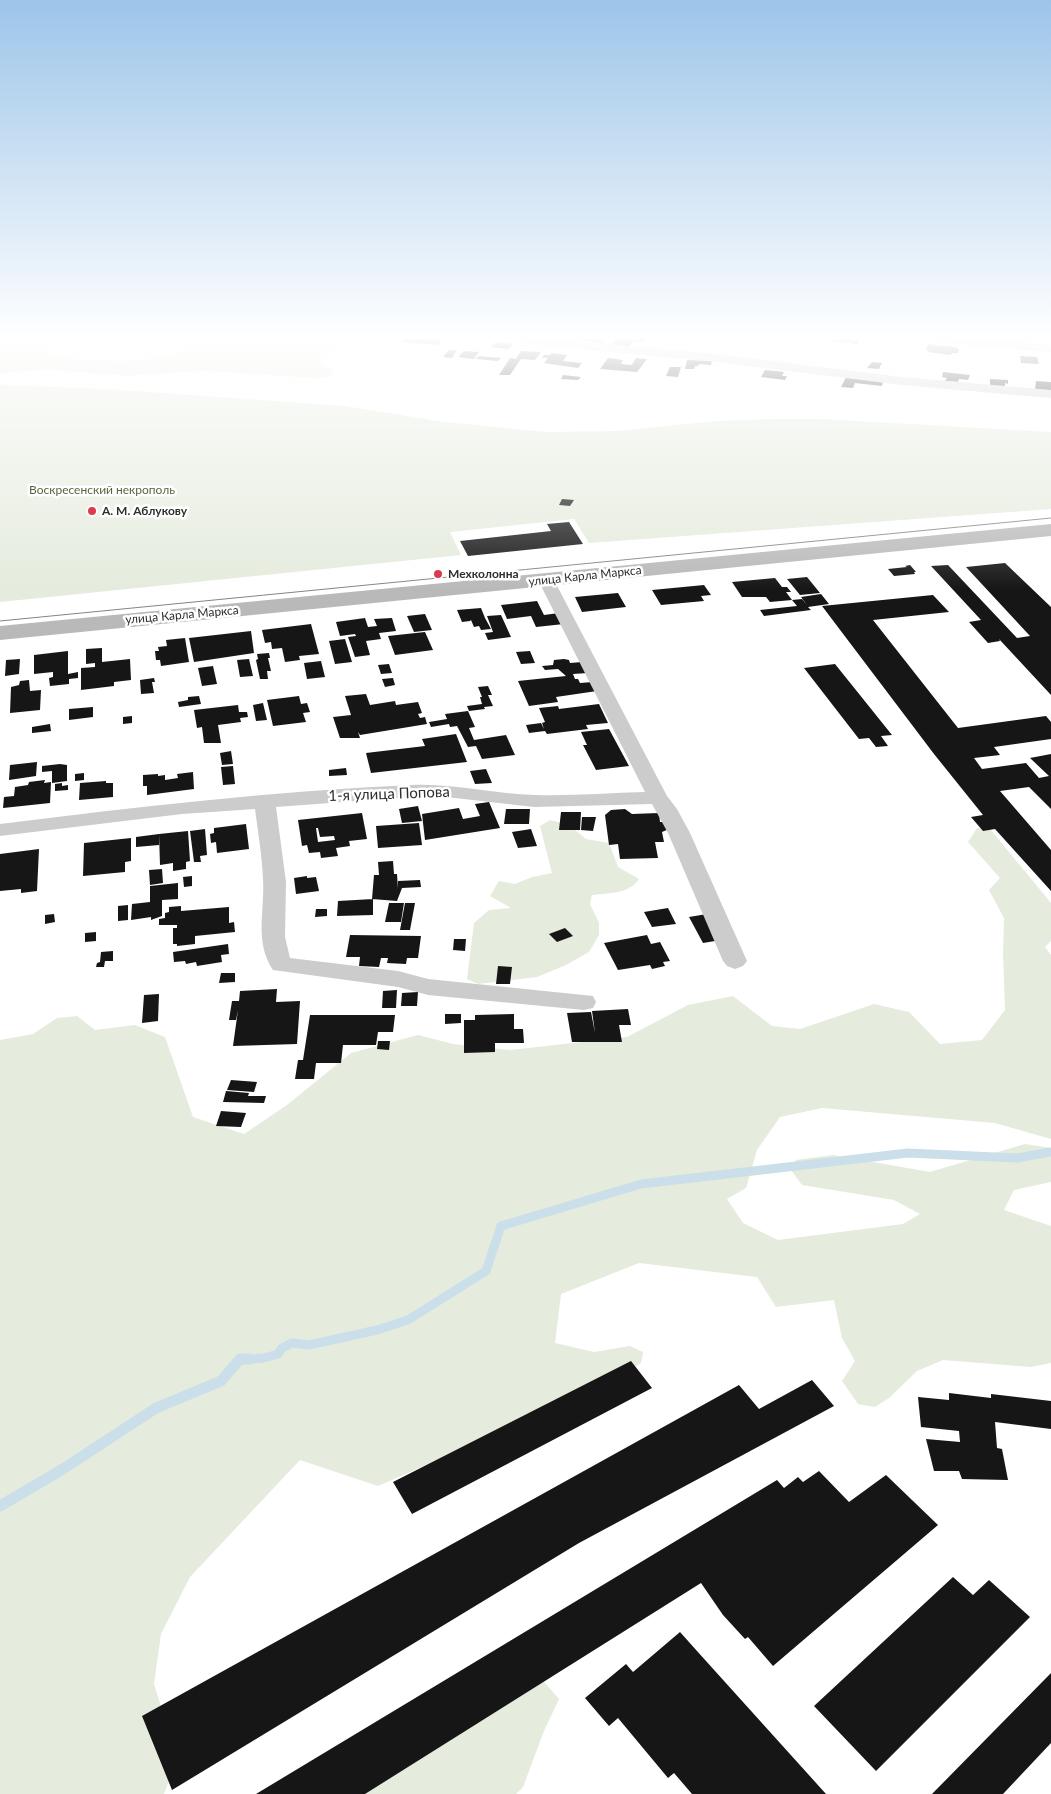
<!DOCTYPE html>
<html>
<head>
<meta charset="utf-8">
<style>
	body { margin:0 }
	canvas { display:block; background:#fff }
</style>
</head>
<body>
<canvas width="1051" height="1794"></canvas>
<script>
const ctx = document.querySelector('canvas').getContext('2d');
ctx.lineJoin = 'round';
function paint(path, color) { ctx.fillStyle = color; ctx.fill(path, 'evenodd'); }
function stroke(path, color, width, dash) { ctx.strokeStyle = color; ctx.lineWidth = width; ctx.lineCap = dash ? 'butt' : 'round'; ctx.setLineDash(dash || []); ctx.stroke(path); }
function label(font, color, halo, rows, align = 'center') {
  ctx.font = font + ' Lato,sans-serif'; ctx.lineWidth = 5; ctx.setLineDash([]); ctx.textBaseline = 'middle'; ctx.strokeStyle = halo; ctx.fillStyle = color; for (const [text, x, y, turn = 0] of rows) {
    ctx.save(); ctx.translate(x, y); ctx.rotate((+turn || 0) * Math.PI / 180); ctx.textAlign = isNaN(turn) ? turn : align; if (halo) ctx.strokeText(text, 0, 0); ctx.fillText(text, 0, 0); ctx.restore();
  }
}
const green = new Path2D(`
	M0,339H61V341L48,349L46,356C89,360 171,369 205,339H340H337L335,346L320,357L321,364L333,370L332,376L315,378L204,371L127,376L53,370L10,372L0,374Z
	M0,385L106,389L345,406L444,422L546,432L617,431L718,421L771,419H820L1051,432V509L589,543L574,519L450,532L461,555L0,602Z
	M550,820L569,825L586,839L609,843L618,867L639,879C629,894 609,893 592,895L590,904L599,923V935L589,952L566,965L537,977L478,984L467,979L474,923L489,910L511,908L490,896L499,881L515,884L532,877L552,873L540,826Z
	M977,828L990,829L1051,903V941L1045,947L1051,955V1139L995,1123L822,1108L780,1117L757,1150L746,1188L727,1199L743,1223L778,1240L903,1224L920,1214L894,1200L802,1185L791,1170L796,1160L833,1155L930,1172L1025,1144L1051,1148V1182L1014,1190L1004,1210L1051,1226V1363L1031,1367L943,1360L917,1371L889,1398L875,1407L858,1404L842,1381L855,1361L842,1338L834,1300L776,1307L757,1277L639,1263L561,1294L555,1343L594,1352L630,1346L643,1352L641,1363L605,1387L378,1486L300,1460L190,1577L161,1634L154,1684L177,1759L164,1794H0V1040L33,1034L57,1018L77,1016L95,1030L135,1025L165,1037L193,1117L244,1134L287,1105L351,1053L418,1035L453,1044L510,1050L627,1037L688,1005L733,996L772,1026L800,1029L874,1004L909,1012L940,1044L982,1040L1005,1010L1003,953L1004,918L989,890L1000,878L968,842Z
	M539,1676L559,1699L544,1731L523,1787L516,1794H362Z`);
const streamFar1 = new Path2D(`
	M239,1360L264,1358L278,1354L282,1348L292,1343L309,1345L377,1330L408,1320L486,1271L501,1226L641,1184L908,1153L1017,1158L1051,1152`);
const stream = new Path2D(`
	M0,1506L63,1469L156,1408L221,1381L240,1359H249`);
const building = new Path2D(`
	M405,339H443L437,345L402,342Z
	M571,339H604L602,343Z
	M616,339H644L642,342L634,341L629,347L611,345Z
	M833,339H846L859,341L857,344L831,341Z
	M496,342L513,344L508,349L491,347Z
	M928,344L954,347L959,349L958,353H952L951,355L928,352V351L926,350Z
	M449,350H457L452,358L443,357Z
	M464,351L479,352L474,359L458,357Z
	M521,351L541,352L535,360L521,359L510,375H499L510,358L516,359Z
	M552,353L567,355L563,361L582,363L578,368L544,363L548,358H542L544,355H550Z
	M479,356L501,358L498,361L476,359Z
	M1020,356L1037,357L1039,364L1021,363Z
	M608,358L623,360L621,364L632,365L636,358L647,359L637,372L600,369Z
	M687,360L712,361L711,365L699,364L698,366H695L694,369H685Z
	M872,362L882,363L879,369L867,368Z
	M670,367H681L678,377L666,376Z
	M765,370L784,372L782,376H787L785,380L761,377Z
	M943,372L970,375L968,380L959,379L958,382L945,381L947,378L942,377Z
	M563,375L581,377L578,380L561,379Z
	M846,377L883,381L882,386L855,383L853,388L841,387Z
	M990,379L1008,380V384L1005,383V387L990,386Z
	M1036,381L1051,382V392L1035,390Z
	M562,499L574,500L570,506L559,505Z
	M569,522L583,544L468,556L460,541L551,531L547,524Z
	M1005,563L1051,607V695L999,639L1000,641L988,643L969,622L981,620L931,566L948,565L1017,638L1030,636L966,567Z
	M910,565L916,572H914L915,574L894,576L888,569L907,567L905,566Z
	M807,577L820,593L800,595L787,579Z
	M775,578L782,587H787L791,592H786L792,600L770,602L766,597H742L732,582Z
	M704,585L711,595L701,596L704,601L661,605L652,590Z
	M618,593L626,607L582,612L575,597Z
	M821,594L829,604L808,607L811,610L764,616L760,610L797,606L792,600L802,599L807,605L801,597Z
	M933,595L949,612L873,620L958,728L1046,716L1051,722V739L994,747L1000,755L974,758L982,769L1026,763L1039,778L1049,776L1030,758L1051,754V809L1029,787L1000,791L1051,850V891L995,829L983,831L971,817L983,815L934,754L822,606Z
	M537,601L544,615L559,613L564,624L536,627L531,616L507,619L501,605Z
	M481,608L485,618L491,629L481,630L479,626L474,627L471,620L470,621L462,622L457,610Z
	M425,614L432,630L414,632L407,616Z
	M501,615L511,637L488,640L485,633L493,632L487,616Z
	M365,618L368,627L377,626L374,619L392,618L396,631L379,633L381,639L366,641L370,655L355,657L348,637L356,636L355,634L340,636L336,622Z
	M311,624L319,654L299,656L300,660L285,662L282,648L272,649L271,642L265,643L262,630Z
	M251,631L254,653L194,662L189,638Z
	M425,632L433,650L395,655L388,636Z
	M185,638L189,662L161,666L160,660H156L155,651H159L158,647L167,646L166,640Z
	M345,639L352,662L335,664L329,641Z
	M102,648V662L130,659L131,680L114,682V686L81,690V668L95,667V663L86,664V649Z
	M68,651V674L78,672V678L69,679V684L50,686L49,678L53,677V672L34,674V655Z
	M530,651L535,663L521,664L516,652Z
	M269,653L270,658H268L271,671H267L268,679H260L256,660L258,659L257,654Z
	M20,659L19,674L5,676L6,660Z
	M249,659L253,676L240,677L237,660Z
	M564,659L569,660L570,663L582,662L588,673L573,674L575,679H578L580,683L593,682L597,691L556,697L558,702L529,706L518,681L566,676L558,669L545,670L542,666L553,665L554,660Z
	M321,661L325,677L307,679L304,663Z
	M389,664L392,673L381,674L378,665Z
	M835,664L892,735L881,736L888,746L876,747L869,738L859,739L804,668Z
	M213,666L217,684L202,686L198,668Z
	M154,678L155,682H152L154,693L141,694L140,680Z
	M393,678L395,685L385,687L382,679Z
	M29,680L30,691L41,690L40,710L10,713L11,687L19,685L20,681Z
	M488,686L492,695H488L493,706L484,707L485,709L469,711L467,706L482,704L480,697H482L478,687Z
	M366,694L370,705L395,701L396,705L418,702L422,713L418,714L420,718L425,717L427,724L360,735L358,732L360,738H340L333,717L351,715L345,696Z
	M199,696L201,704L179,707L178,702L188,700V697Z
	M299,696L301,704L307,703L310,712L303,713L306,722L273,726L267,700Z
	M263,703L267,720L256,721L253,705Z
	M599,704L608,723L586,725L588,729L547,734L545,731L529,733L526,725L541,723L544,729L542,723L545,722L539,708L558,706L559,709Z
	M238,705L239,712H247L248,717L240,718L241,722L218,725L221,743H204L202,727L197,728L194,710Z
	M93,707V717L69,720V709Z
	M468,711L475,727L469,728L474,740L506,735L515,755L482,759L476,746L468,747L457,726L450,727L449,724L431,727L429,722L447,719L445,714Z
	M132,716V723L123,724V717Z
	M50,724L51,731L32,733V727Z
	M609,729L629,766L596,770L583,745H587L581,732Z
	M456,734L467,762L371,773L366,753L425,746L422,739Z
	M231,751L233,764L222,765L220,753Z
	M37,762L36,776L9,780L10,765Z
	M60,764L67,765V781L52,783V771L42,772V766Z
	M233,766L235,784L223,785L221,767Z
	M346,768L347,775L329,776V770Z
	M486,769L492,783L475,784L470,771Z
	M193,772L194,789L147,795V786H143V775L158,774V776L165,775V780L178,778L177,774Z
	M84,773V780L75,781V774Z
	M45,780L44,783L51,782L50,803L3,808L4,797L14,796L15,787L28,785L29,782Z
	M106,781V783H113V797L79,800L80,783Z
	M62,783V786L68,785V790L55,791V784Z
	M489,802L500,828L425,840L422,814L459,808L463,819L480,816L475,804Z
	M418,806L422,821L402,823L399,809Z
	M506,809H530L529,824H504Z
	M625,809L632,814L659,813L660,822H663L669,829L662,832L664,842H655L658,858L620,859L618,844L609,845L605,815L611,810Z
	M561,812H581L580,830H559Z
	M362,813L367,839L349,841L350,846L336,848L338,856L321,858L320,852L309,853L307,845L302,846L298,820ZM316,828H318L320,837L334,836L335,840L318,842Z
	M582,817H596L593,831L581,830Z
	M419,823L422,845L378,848L376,826Z
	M246,824L249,849L217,853L216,842L211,843L210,834L214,833V828Z
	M205,829L207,855L200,856L201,862H194L190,831Z
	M531,829L537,846L518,848L512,832Z
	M188,831L190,861L186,862V869L173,871V863L160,865L159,834Z
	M159,834V845L136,847V837Z
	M131,838V861L125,862V872L83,876L84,843Z
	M39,849L37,891L21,893V889L0,891V854Z
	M393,861L394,874H397L398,889V881L420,880L421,887L402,888L397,901L372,899L374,875H379L378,862Z
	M162,869L163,883L150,885L149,870Z
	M192,876V886L184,887L183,877Z
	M307,876V878L316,877L319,891L296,894L294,878Z
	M178,883V899L162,900V916L151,920V917L131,920L132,904L150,902V886Z
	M373,899V915L337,916L338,901Z
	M389,903H404L401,922H385Z
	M405,903H415L410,930H400Z
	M128,905V920L118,921V906Z
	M181,906V911L229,907V923L234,922L235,932L195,936V944L177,946V944H173V928H177V925H159V919L165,918V913L169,912V907Z
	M668,908L676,924L652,927L644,912Z
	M316,909H327V916L315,917Z
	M54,914L55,922L45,924V915Z
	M707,914L721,940L703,943L689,917Z
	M565,928L573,936L557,942L549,934Z
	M96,932V941L85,942V933Z
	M350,935L421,936L418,958H407L406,964L387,963L388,958H381L379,967L359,966L360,957H346Z
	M647,935L651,944L660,942L670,961L663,962L665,966L652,969L650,965L618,970L604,943Z
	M454,939H466L465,951L453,950Z
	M228,944L229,954L221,955L222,962L197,966L196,962L186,964L185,961L174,962L173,952Z
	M113,951V961H105L104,967H96L97,963L100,962L101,952Z
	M498,966L512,967L510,984H496Z
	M221,973H235V982L219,983Z
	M277,989L276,1002L300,1001L297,1044L233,1046L238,1010L236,1020H229L232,1001H239L240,991Z
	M397,990L396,1008H382L383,991Z
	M418,992L417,1006H401L402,993Z
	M159,994L158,1021L142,1023L144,995Z
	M628,1009L631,1025H619L622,1042H572L567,1013L591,1012L595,1033L592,1011Z
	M445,1014H461V1023L445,1024Z
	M514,1014V1029H523L524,1043H495V1052L464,1053V1020H475V1015Z
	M310,1015H395L393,1032H378L376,1045H343L341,1063H316L314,1079H295L298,1060H303Z
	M378,1041H390L389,1050L377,1049Z
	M231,1080L257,1082L254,1092L227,1090Z
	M226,1091L249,1093L248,1096H266L264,1103L223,1102Z
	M221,1111L246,1113L241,1127L216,1126Z
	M631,1361L652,1388L412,1514L393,1482Z
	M812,1380L834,1406L579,1543L172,1790L142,1716L739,1385L759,1409Z
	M949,1393L991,1398V1394L1051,1401V1429L995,1422L997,1448L1002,1449L1008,1480L962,1479L959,1471H934L926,1439L960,1442L959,1431L921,1427L918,1397L949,1400Z
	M819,1471L849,1502L886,1475L938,1525L773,1666L748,1637L745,1639L723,1615L701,1583L365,1794H256L777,1480L784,1488L798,1477L803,1482Z
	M953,1577L973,1595L989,1580L1030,1617L876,1771L814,1706Z
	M680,1632L697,1651L826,1794H692L674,1773L668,1778L618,1718L609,1726L585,1698L626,1664L633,1672Z
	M1051,1673V1743L1003,1794H932Z`);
const minor = new Path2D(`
	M512,339H552L716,354L902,377L1051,390V398L902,385L716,362L518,343Z
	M935,339H988L1051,344V352L941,343Z
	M546,575L552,576L554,580L667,796L677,809L690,833L747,961L743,966L735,969L727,966L723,961L668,833L652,804L534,807L455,798L412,797L276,807L286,882L285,937L290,958L398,971L428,979L593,996L596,1002L593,1008L584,1010L428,995L398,987L273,970C254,942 265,910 263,879C262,855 258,832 255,809L182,814L0,836V824C137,807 273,791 411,785C453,783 493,794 535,795C571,796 608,793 645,792L538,580L540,576Z`);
const secondary = new Path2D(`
	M1051,524V536L0,640V626Z`);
const tram = new Path2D(`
	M0,621L1051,518`);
const markers = [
	[92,511,5,"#dc3a4d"],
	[438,574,5,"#dc3a4d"]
];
const farParknames = [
	["Воскресенский некрополь",102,490]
];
const farPoinames = [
	["А. М. Аблукову",102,511],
	["Мехколонна",448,574]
];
const farStreetnames = [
	["улица Карла Маркса",585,576,-6],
	["улица Карла Маркса",182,615,-5]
];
const streetNames = [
	["1-я улица Попова",389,794,-2]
];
paint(green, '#e5ebdd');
stroke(streamFar1, '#cbdfea', 9);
stroke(stream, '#cbdfea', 11);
paint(building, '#161616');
paint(minor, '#ccc');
paint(secondary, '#b9b9b9');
stroke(tram, '#848484', 1);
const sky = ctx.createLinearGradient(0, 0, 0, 590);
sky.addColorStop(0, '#9cc5e9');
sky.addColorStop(0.57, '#fff');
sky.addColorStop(1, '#ffffff00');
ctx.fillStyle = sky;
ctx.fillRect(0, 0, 1051, 590);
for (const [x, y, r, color] of markers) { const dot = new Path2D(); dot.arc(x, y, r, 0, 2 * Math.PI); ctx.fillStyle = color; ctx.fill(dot); stroke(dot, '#fff', 2); }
label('12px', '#54683e', '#fff', farParknames);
label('bold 12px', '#2f2f2f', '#fff', farPoinames, 'left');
label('12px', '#2f2f2f', '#fff', farStreetnames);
label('15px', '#2f2f2f', '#fff', streetNames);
</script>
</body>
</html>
